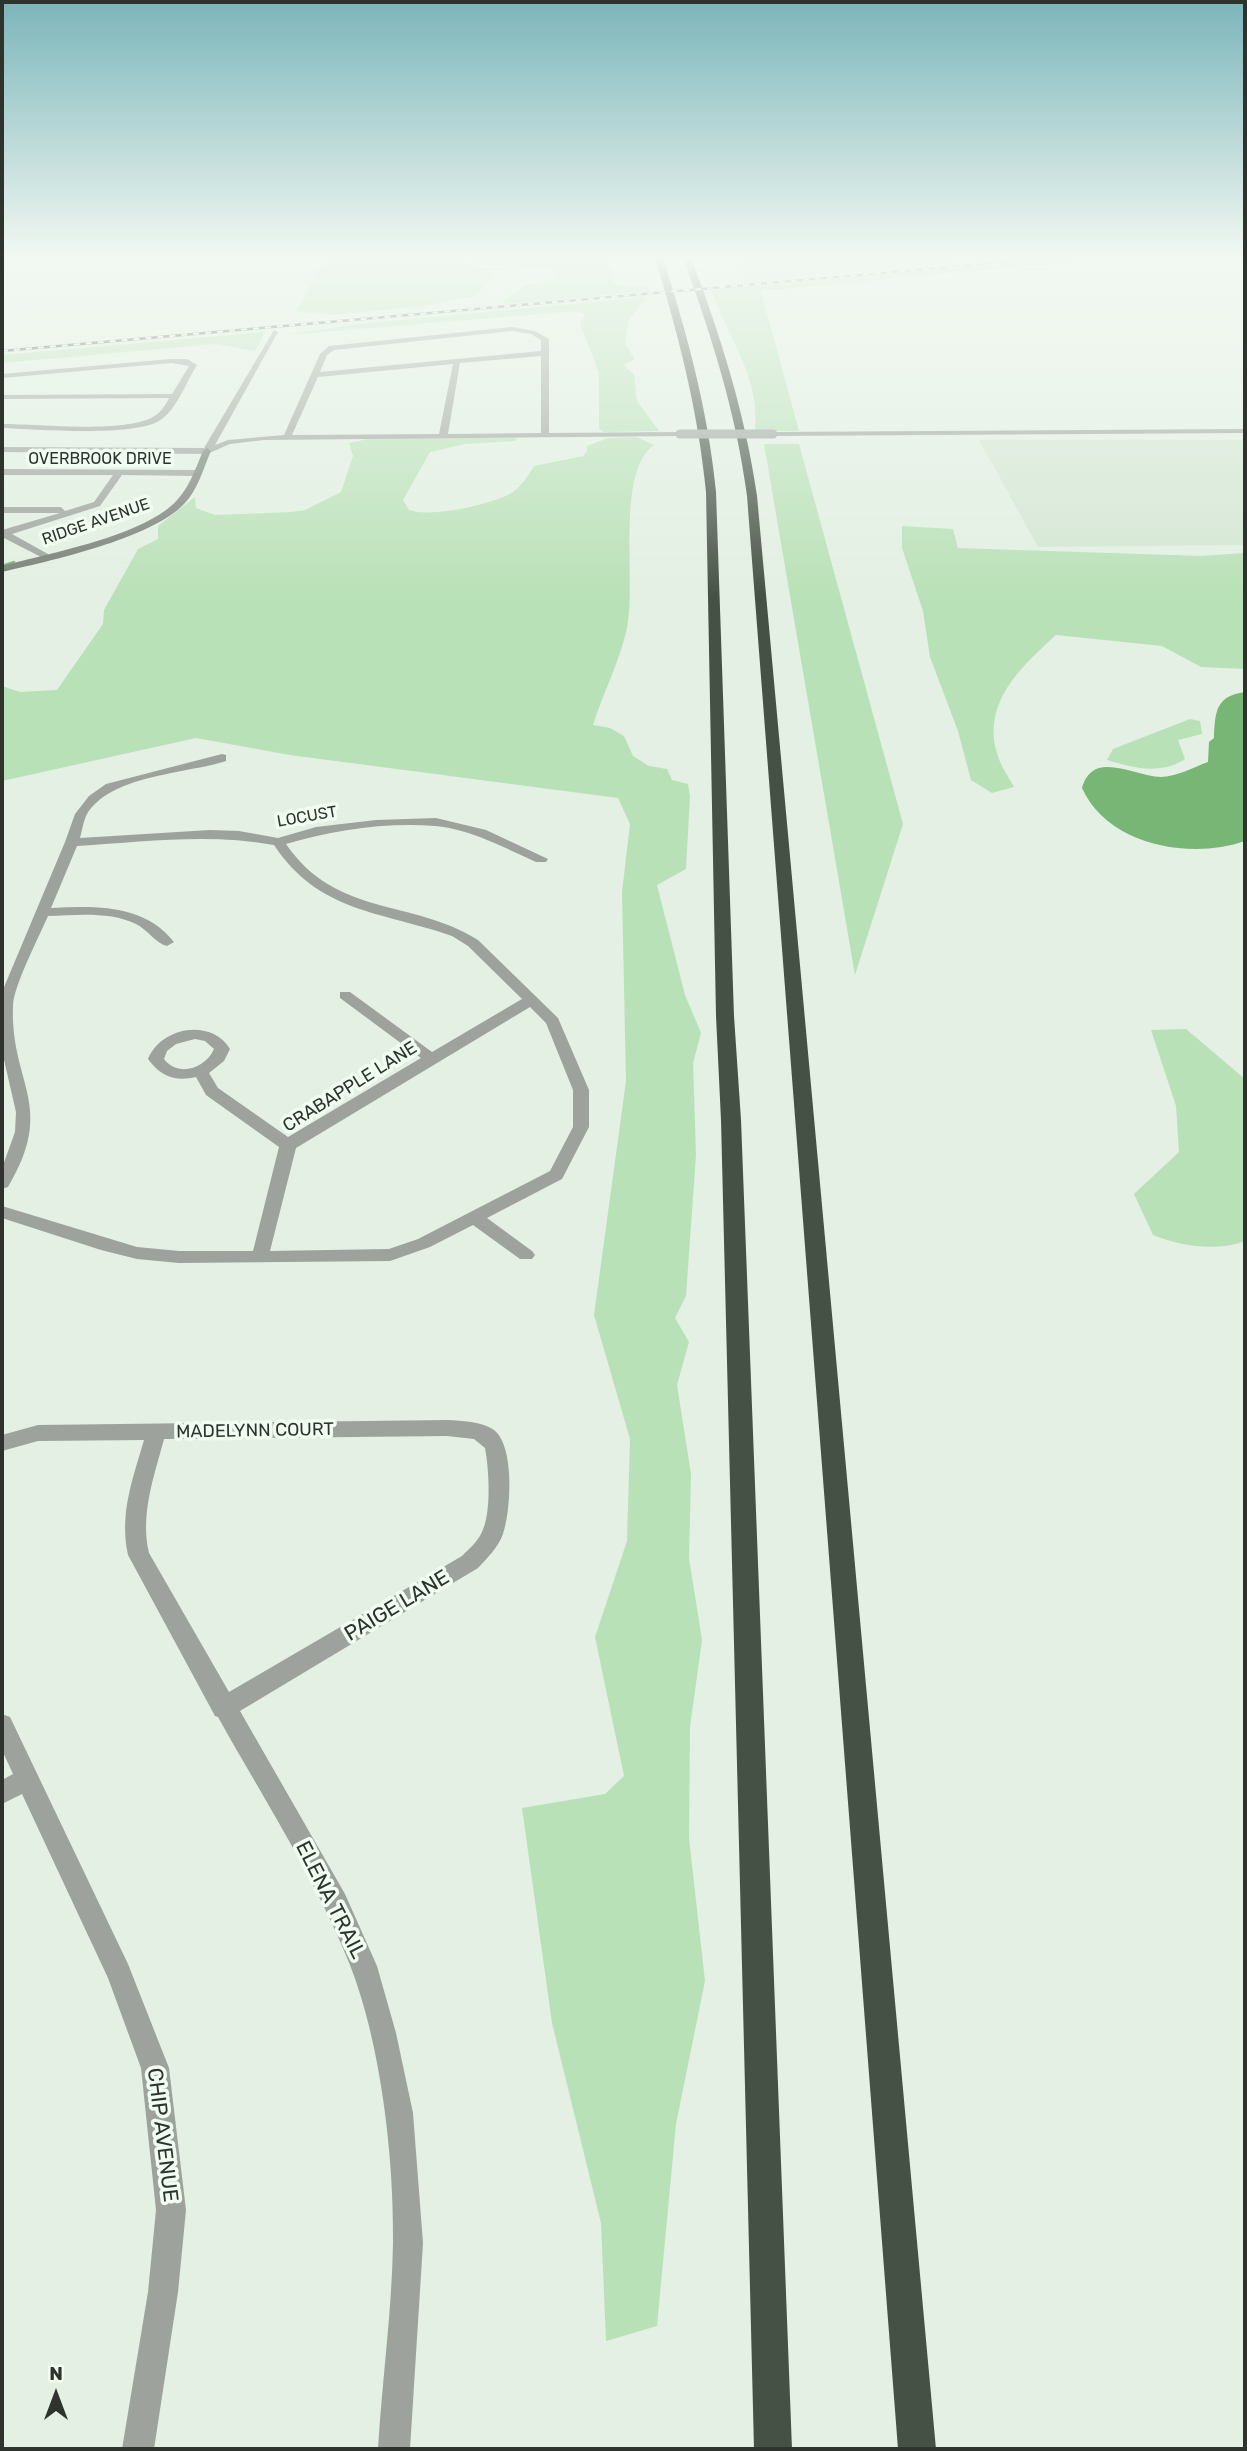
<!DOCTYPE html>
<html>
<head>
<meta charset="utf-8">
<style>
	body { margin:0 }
	#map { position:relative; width:1247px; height:2451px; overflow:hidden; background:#e3f0e3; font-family:Rubik,sans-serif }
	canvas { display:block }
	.frame { position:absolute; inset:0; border:4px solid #2e332e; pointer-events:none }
	.north { position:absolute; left:21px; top:2360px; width:70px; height:70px; -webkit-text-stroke:5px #f0fdf0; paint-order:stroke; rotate:0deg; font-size:19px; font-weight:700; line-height:28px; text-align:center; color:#2e332e }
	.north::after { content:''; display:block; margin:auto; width:24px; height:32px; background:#2e332e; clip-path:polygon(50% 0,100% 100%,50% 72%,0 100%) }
</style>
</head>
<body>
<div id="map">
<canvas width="1247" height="2451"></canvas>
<div class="frame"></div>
<div class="north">N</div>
</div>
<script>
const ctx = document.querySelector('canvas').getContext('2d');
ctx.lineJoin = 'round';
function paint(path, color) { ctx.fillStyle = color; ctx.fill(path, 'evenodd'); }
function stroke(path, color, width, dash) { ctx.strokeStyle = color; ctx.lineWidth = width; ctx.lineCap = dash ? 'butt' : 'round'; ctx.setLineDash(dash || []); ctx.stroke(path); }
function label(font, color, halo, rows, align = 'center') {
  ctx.font = font + ' Rubik,sans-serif'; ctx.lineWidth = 7; ctx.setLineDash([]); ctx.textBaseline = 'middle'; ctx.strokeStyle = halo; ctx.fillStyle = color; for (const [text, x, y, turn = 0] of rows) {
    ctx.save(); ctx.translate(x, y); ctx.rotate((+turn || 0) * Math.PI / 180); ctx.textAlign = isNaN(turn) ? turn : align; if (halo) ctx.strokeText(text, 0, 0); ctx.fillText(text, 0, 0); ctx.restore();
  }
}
const built = new Path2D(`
	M737,255H1050L745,282Z
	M979,440H1245V545L1038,547Z`);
const green = new Path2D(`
	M328,255H437L489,269L493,279L474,296L425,306L333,315L296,311Z
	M451,255H607L613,284L648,287L650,291L507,304L502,301L524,286L553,280L556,269L480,265Z
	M1103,255H1145L761,291L799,431H755C761,379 728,337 711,290Z
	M642,297L646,299L628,321L625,344L635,359L623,365L634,374L637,401L659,431L604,432L599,429V373L580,323L584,314L577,311L285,335L360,324Z
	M265,332L255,351L216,344L2,363V355Z
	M637,437L654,445C615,472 637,583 627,628C620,661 603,693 593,725L610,728L624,736L633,756L649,766L667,769L672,780L688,784L690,796L686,869L657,885L685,995L701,1033L693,1063L696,1155L686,1296L675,1318L689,1342L677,1385L691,1474L689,1558L702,1640L690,1727L689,1838L705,1981L676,2124L657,2326L606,2341L601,2223L552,2023L522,1808L605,1794L624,1776L595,1637L627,1541L630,1439L594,1315L626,1081L622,892L630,824L618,798L290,755L196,738L2,781V686L20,692L57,690L103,624L104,610L138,549L158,539V526L195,497L196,508L215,515L291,512L305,510L341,492L353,456L349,443L373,438H517L515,441L465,444L430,452L403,500L409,510C432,518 486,505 508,495C520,489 527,477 534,466L583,456L587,451V446L608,438Z
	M764,444H799L903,824L855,975Z
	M902,526L953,529L958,548L1201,556L1245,553V669L1201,667L1162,646L1056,635C1022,666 982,702 997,753C1000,765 1008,776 1014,787L992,793L971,780L958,731L930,657L923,611L902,548Z
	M1190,719L1200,721L1202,734L1178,740L1185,759C1161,775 1133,768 1107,760L1113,749Z
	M1186,1029L1245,1079V1241C1216,1252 1180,1246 1153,1235L1134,1194L1179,1152L1176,1106L1151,1030Z`);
const water = new Path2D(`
	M1245,692V841C1191,860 1108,846 1082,788C1093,749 1133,776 1161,777C1176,777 1194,767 1208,762L1209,742L1214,738C1215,711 1216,696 1245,692Z`);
const stream = new Path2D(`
	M2,566L14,562`);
const street = new Path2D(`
	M512,327L535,331L549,339V433L680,432L684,434L680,436L264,440L230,444L207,454L2,452V447L204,448L274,330L278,332L215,445L228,440L284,435L320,354L329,346ZM512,331L531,334L541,340V351L320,372L327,355L334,350ZM541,356V433L448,434L460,363ZM453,364L439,434L292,435L318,377Z
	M171,359H187L197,365C186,382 178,407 162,419C137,438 35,429 2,428V424C38,424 120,433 151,418C160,414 165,406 169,398L2,399V395L172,394L189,366L171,363L2,378V374Z
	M1245,429V433L773,436L769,434L773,432Z
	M2,469L197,470L201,473L197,476L122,475L100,506L12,534L48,554V558L45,559L2,537V530L60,513H2V507H61L65,511L94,502L113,475H2Z
	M222,754L226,755V761C186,774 108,775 86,816C83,823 82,831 80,838L210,830L239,831L278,838L316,827L376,820L436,818L486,830L548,859L546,862H536C505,848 470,829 435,826C387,822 332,830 286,844C337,918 411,898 478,940L558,1018L589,1090V1127L562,1179L487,1218L532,1251L535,1255L532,1259H520L473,1225L430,1247L390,1261L179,1263L137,1259L101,1250L2,1218V1206L137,1247L179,1251H253L279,1147L206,1095L196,1077C175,1082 160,1076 148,1059C161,1027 211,1018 230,1049L224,1061L209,1073L218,1088L288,1137L421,1058L340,998V992H350L432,1052L522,999L468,946L452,936C381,911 319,913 274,845C208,833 143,842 77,846L51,908C96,906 144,904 174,942L167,946C155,943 147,929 136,924C110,911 76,915 48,916C39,937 13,987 13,1006C10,1084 57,1105 8,1187L2,1189V1168L15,1132L16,1112L2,1051V992L65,842L75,814L89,796L106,784ZM530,1007L546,1023L573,1090V1127L550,1171L418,1239L389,1249L270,1251L296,1148ZM195,1039L205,1041L214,1049C206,1068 178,1078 164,1059L167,1051L176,1044Z
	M447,1420C462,1421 481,1421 494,1430C515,1446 511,1512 503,1534C498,1548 487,1558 478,1568L240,1711L345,1894L377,1966L396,2033L413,2113L423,2243L410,2449H378C382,2381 392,2311 393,2243C394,2158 381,2044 350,1965C316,1879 263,1798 218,1717L215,1716L128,1555C119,1514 133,1478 144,1440L38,1441L2,1451V1435L38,1425ZM447,1436L474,1439L485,1448C489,1470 492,1514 481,1534C477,1542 469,1549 462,1556L229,1692L149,1553C140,1514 154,1477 164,1439Z
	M2,1714L10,1717L128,1964L169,2068L186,2210L178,2292L154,2449H122L148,2292L156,2210L141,2068L108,1978L22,1794L2,1804V1780L13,1774L2,1750Z`);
const secondary = new Path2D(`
	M207,448L211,451C203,469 198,490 184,504C151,539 49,561 2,572V566C49,553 146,536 178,499C190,486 196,467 203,451Z`);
const highway = new Path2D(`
	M654,255H662C687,333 708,410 716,492L734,1016L741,1120L792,2449H754L721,1120L716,1016L706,492C698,410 678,333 654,255Z
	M682,255H690C720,334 745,412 757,496L936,2449H898L747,496C736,412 711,334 682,255Z`);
const rail = new Path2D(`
	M2,351L1084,255`);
const streetBridge = new Path2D(`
	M680,434H773`);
const farStreetnames = [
	["OVERBROOK DRIVE",100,459],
	["RIDGE AVENUE",96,522,-19],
	["LOCUST",307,817,-10]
];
const streetNames = [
	["CRABAPPLE LANE",350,1087,-32],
	["MADELYNN COURT",255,1431,-1]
];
const nearStreetnames = [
	["PAIGE LANE",397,1606,-31],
	["ELENA TRAIL",330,1900,63],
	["CHIP AVENUE",162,2135,83]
];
paint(built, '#d4e6d3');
paint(green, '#b9e1b7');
paint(water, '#77b675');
stroke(stream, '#77b675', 2.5);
paint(street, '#9da29d');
paint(secondary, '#777f77');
paint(highway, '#465146');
stroke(rail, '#505650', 2.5);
stroke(rail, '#f0fdf0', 2, [6]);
stroke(streetBridge, '#9da29d', 9);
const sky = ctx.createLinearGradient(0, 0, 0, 598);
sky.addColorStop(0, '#7bb5ba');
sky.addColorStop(0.43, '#f2f8f2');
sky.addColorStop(1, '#f2f8f200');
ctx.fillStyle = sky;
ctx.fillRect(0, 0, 1247, 598);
label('16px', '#2e332e', '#f0fdf0', farStreetnames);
label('18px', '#2e332e', '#f0fdf0', streetNames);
label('21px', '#2e332e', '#f0fdf0', nearStreetnames);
</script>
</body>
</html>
